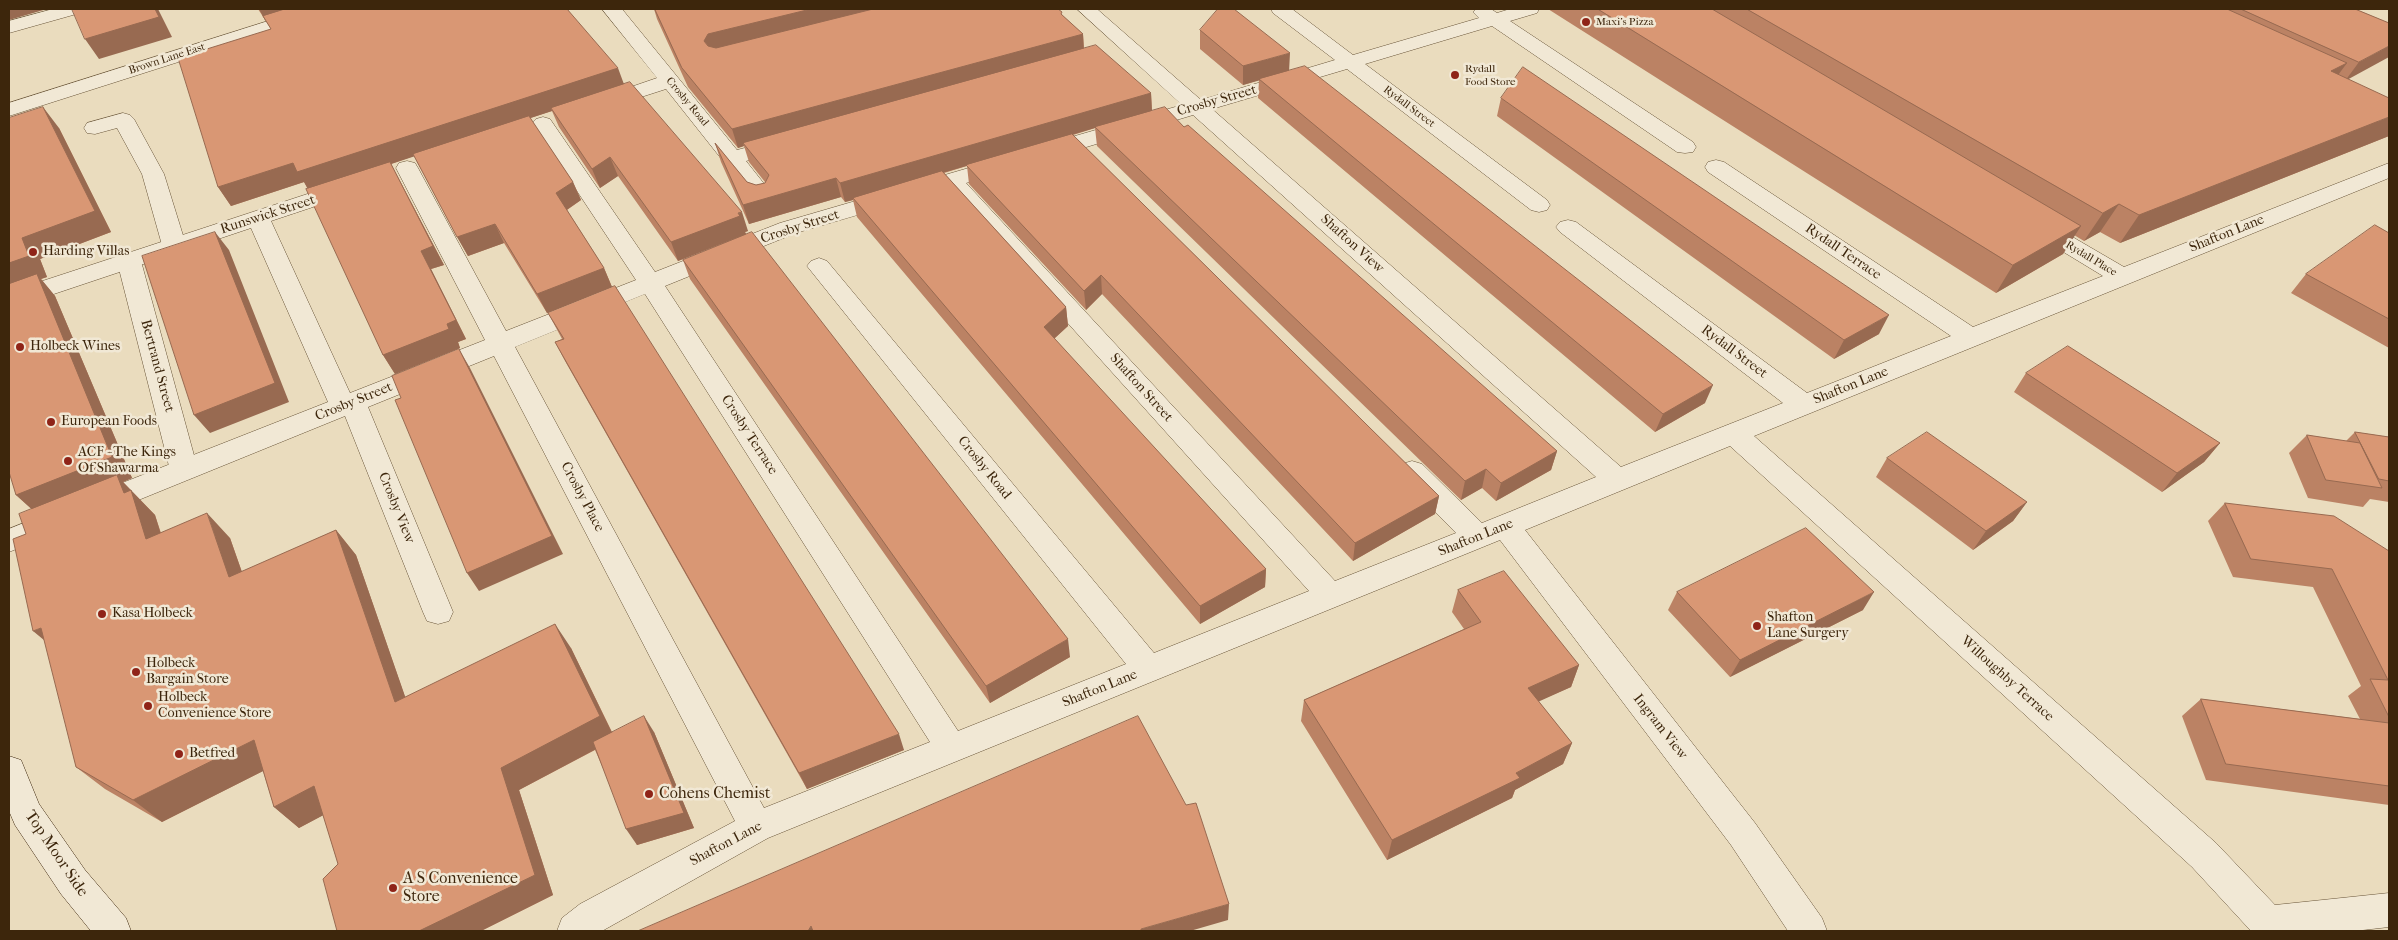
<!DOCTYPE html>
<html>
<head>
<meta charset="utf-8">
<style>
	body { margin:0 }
	#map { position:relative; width:2398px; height:940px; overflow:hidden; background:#eadcbe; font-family:"IM FELL French Canon",serif }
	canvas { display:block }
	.frame { position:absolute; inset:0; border:10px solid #3d260c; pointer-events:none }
</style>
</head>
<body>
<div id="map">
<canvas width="2398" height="940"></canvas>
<div class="frame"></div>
</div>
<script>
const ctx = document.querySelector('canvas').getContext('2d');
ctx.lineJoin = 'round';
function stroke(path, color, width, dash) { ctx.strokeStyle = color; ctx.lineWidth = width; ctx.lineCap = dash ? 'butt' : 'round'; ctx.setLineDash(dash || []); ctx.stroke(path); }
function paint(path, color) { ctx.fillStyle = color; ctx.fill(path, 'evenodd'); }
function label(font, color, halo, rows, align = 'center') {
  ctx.font = font + ' "IM FELL French Canon",serif'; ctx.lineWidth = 5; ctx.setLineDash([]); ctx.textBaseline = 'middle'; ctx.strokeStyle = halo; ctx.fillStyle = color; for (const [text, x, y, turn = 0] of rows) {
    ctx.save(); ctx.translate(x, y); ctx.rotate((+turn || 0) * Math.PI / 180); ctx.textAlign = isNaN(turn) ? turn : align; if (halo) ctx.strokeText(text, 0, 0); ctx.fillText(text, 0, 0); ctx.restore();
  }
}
const lane = new Path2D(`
	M123,113L130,115L134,119L164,174L186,245L182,250L174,253L166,250L162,245L142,174L117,128L95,134L87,133L84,128L87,123Z
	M129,253L137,256L141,261L198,470L194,477L184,480L174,477L170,470L117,261L121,256Z`);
const street = new Path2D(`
	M53,9H83L80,13L9,33V21Z
	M306,9H335L332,13L9,116V103Z
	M602,9H622L737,150L783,138L791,139L794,144L791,149L746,161L773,195L770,200L762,202L754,200L666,89L610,107L603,109L596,107L593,103L596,99L657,78Z
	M1077,9H1097L1201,100L1335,60L1273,13L1271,9H1292L1353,55L1479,18L1473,12L1476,9H1491L1497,13L1510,9H1539L1537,13L1510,21L1693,142L1696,147L1693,152L1685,153L1677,152L1492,26L1365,64L1547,200L1550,205L1547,210L1539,212L1531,210L1347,69L1212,109L1621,467L1783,403L1560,232L1556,227L1560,222L1568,220L1576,222L1807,393L1951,336L1708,172L1705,167L1708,162L1716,160L1724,162L1973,327L2103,276L2029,231L2025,226L2029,221L2037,219L2045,221L2124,267L2389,163V178L1754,436L2216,843L2275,905L2389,893V927L2354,931H2251L2192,867L1730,446L1525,530L1755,823L1822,918L1827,931H1788L1731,845L1500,540L768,838L602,931H557L562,918L580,904L735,821L494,356L368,407L453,612L449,621L438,624L427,621L423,612L345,416L109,512L99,515L89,512L85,504L89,496L328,402L251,228L9,309V292L347,181L355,183L358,188L355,193L271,221L350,393L485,340L396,168L399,163L407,161L415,163L418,168L506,331L636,280L532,123L536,119L543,117L550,119L655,272L780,223L1003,158L1011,160L1014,165L1011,170L966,183L1335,581L1456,533L1402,478L1398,471L1402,464L1412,461L1422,464L1482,523L1596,477L1193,115L1053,157L1045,159L1037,157L1034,152L1037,147L1182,105ZM947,189L1309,591L1154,653L827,261L819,258L811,261L807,266L811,271L1126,664L958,731L665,286L796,233ZM645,294L930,742L764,808L515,347Z
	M61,508L71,511L75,519L71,527L9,552V529Z`);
const secondary = new Path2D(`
	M9,756L21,760L39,804L85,870L126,918L131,931H91L61,894L15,825L9,811Z`);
const wall = new Path2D(`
	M258,9H567L624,84L748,231L745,232L746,234L1070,657L990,703L690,279L683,260L743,235L678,261L618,176L600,188L559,127L552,111L530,118L573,182L581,200L567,210L604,268L612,287L547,313L504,243L468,256L414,156L391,164L444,265L431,269L466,339L458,342L460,348L395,374L383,355L308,189L304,182L231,206L218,187L271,29Z
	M654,9H1058L1063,16L1083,34L1084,49L1151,93L1152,111L1184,127L1557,451L1551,470L1496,501L1482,488L1461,500L1097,146L1095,128L1073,135L1439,496L1435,514L1353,561L1102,294L1086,310L969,184L967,166L944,173L1066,307L1068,326L1054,339L1266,569L1265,587L1200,624L857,217L853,200L845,202L841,197L749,224L721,162L715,143L747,182L756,185L765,183V182L749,162L744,146L738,148L688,87L657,19Z
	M1548,9H2355L2389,23L2348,79L2389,136L2120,243L2100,232L2084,241L2074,235L2063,254L1996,293Z
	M1200,30L1289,71L1705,403L1655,432L1258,98L1259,80L1243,85L1200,49Z
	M1501,98L1879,334L1834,359L1497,116Z
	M9,118L59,128L111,232L40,259L47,277L41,279L55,296L132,478L123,482L155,515L161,533L230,538L242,572L336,530L356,555L405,697L571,648L612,732H654L694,828L637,845L595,750L519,790L553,895L481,931H337L338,864L323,815L299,828L274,807L263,771L162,822L105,789L76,767L26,534L32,509L16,495Z
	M2389,233V348L2291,293L2306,274Z
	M548,313L904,750L807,789L565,361L555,342L562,339Z
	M2026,373L2220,443L2204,462L2162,492L2014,392Z
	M2355,432L2389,437V502L2370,499L2363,507L2308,498L2289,453L2307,435L2346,441Z
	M1887,458L2027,502L2013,521L1973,550L1876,477Z
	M2225,503L2389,551V805L2206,780L2182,716L2201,699L2360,719L2348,696L2361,686L2313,587L2233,577L2208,521Z
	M1458,590L1579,665L1571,687L1538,701L1572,743L1563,764L1515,790L1512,798L1387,860L1301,721L1304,700L1464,629L1452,612Z
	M1677,592L1863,610L1730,677L1668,610Z`);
const shadedWall = new Path2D(`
	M9,9H47L9,20Z
	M155,9H158L172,37L99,59L85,39Z
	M259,9H301L265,20Z
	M811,9H888L714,52L704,41L708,34Z
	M1083,34L1084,52L743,143L744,146L738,148L732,129Z
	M2389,46V57L2345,81L2359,62Z
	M1290,53L1289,72L1243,85V66Z
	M2347,63L2327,90L2331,71Z
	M618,68L625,87L551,108L552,111L391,164L444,265L431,269L466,339L458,342L460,348L395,374L383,355L309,191L304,182L231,206L218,187L293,163Z
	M1151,93L1152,112L1095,127V128L854,199L853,198V200L845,202L840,183Z
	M43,107L59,128L111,232L40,259L47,277L41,279L55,296L132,478L123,482L155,515L170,564L38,515L16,495L9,290V263L22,238Z
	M2389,117V136L2120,243L2139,215Z
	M610,157L618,176L600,188L592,169Z
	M836,178L841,197L749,224L743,205Z
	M573,182L581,200L565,211L556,193Z
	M2119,204L2100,232L2084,241L2103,213Z
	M742,212L748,231L745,232L746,234L678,261L671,242Z
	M495,224L504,243L468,256L457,237Z
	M2081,226L2063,254L1996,293L2013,265Z
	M215,232L229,250L289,402L210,433L194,415Z
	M604,268L612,287L547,313L537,294Z
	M1101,275L1102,294L1086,310L1084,291Z
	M1066,307L1068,326L1046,346L1044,327Z
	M1889,315L1879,334L1834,359L1844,340Z
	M459,349L470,368L563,554L479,591L467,573Z
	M1713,385L1705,403L1655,432L1663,414Z
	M2220,443L2204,462L2162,492L2177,473Z
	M1557,451L1551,470L1496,501L1501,483Z
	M1486,469L1482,488L1461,500L1465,481Z
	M1439,496L1435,514L1353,561L1355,543Z
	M2027,502L2013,521L1973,550L1986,531Z
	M207,513L230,538L252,601L229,577Z
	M336,530L356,555L415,725L395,702Z
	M1266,569L1265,587L1200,624V606Z
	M1874,592L1863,610L1730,677L1740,660Z
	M555,624L571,648L615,739L519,790L553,895L481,931H419Z
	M41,628L62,655L33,631Z
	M1068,639L1070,657L990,703L986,686Z
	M1579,665L1571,687L1520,710L1528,688Z
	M644,716L654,732L694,828L637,845L626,829Z
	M899,734L904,750L807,789L799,773Z
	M254,740L279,763L162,822L133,800Z
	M1572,743L1563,764L1515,790L1512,798L1387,860L1392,840Z
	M314,786L337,808L299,828L274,807Z
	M1229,904L1228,920L1190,931H1141V929Z
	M811,926L814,931H808Z`);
const building = new Path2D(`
	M72,9H155L159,17L85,39Z
	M285,9H567L618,68L297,172L293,163L218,187L178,58L271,29L263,16Z
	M655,9H811L708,34L704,41L708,46L716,48L873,9H1058L1062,12L1061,14L1083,34L732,129L682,68Z
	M1218,9H1234L1290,53L1243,66L1200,30Z
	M1598,9H1712L2081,226L2013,265Z
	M1747,9H2227L2347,63L2331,71L2389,98V117L2139,215L2119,204L2103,213Z
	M2241,9H2355L2389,23V46L2359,62Z
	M1096,45L1151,93L840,183L836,178L743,205L715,143L747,182L756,185L765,183L769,175L743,143Z
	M1305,66L1713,385L1663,414L1259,79Z
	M1523,67L1889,315L1844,340L1501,98Z
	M630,82L742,212L738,213L740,216L671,242L610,157L592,169L551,108Z
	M43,107L95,211L22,238L29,256L9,263V118Z
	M1165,107L1184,127L1188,125L1557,451L1501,483L1486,469L1465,481L1095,127Z
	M529,116L573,182L556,193L604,268L537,294L495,224L457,237L413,154Z
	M1072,134L1439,496L1355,543L1101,275L1084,291L966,165Z
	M390,162L433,246L421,251L456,320L447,324L449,329L383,355L306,189Z
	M942,171L1066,307L1044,327L1266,569L1200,606L853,198Z
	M2375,225L2389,233V319L2306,274Z
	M215,232L275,383L194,415L142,256Z
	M752,232L1068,639L986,686L683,260Z
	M37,274L112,457L16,495L9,472V284Z
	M615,286L899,734L799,773L555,342L564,339L548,313Z
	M2068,346L2220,443L2177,473L2026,373Z
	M459,349L552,536L467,573L395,400L401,398L392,376Z
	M1927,432L2027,502L1986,531L1887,458Z
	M2355,432L2389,437V481L2379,479Z
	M2307,435L2360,443L2382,488L2326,480Z
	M117,475L124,493L131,490L146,539L207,513L229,577L336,530L395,702L555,624L600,716L501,768L535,875L419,931H337L323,879L338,864L314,786L274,807L254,740L133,800L76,767L41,628L33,631L13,539L26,534L19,514Z
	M2225,503L2334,516L2389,551V717L2370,679L2388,680L2332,569L2251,559Z
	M1806,528L1874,592L1740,660L1677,592Z
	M1504,571L1579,665L1528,688L1572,743L1516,773L1520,778L1392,840L1304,700L1481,622L1458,590Z
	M2201,699L2389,723V786L2226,764Z
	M644,716L684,813L626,829L593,742Z
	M1138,716L1186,805L1196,803L1229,904L1141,929V931H813L811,926L808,931H638Z`);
const markers = [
	[1586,22,5,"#8f2418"],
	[1455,75,5,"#8f2418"],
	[33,252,5,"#8f2418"],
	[20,347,5,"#8f2418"],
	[51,422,5,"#8f2418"],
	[68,461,5,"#8f2418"],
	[102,614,5,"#8f2418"],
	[1757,626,5,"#8f2418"],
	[136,672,5,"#8f2418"],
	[148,706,5,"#8f2418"],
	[179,754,5,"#8f2418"],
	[649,794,5,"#8f2418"],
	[393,888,5,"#8f2418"]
];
const farPoinames = [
	["Maxi's Pizza",1596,22],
	["Rydall",1465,69],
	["Food Store",1465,82]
];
const farStreetnames = [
	["Brown Lane East",167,59,-18],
	["Crosby Road",687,102,50],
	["Rydall Street",1409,107,37],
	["Rydall Place",2091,259,31]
];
const streetNames = [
	["Crosby Street",1217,101,-16],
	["Runswick Street",268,215,-18],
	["Crosby Street",800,227,-18],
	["Shafton Lane",2227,234,-22],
	["Shafton View",1352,244,42],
	["Rydall Terrace",1843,252,34],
	["Rydall Street",1734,352,37],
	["Bertrand Street",157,366,75],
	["Shafton Lane",1851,386,-22],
	["Shafton Street",1141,388,48],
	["Crosby Street",354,402,-22],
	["Crosby Terrace",749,435,57],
	["Crosby Road",984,468,51],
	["Crosby Place",582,497,62],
	["Crosby View",396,508,68],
	["Shafton Lane",1476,538,-22],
	["Willoughby Terrace",2007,679,42],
	["Shafton Lane",1100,689,-22],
	["Ingram View",1660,727,52],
	["Shafton Lane",726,844,-28]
];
const poiNames = [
	["Harding Villas",43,252],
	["Holbeck Wines",30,347],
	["European Foods",61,422],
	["ACF - The Kings",78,453],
	["Of Shawarma",78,469],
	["Kasa Holbeck",112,614],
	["Shafton",1767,618],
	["Lane Surgery",1767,634],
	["Holbeck",146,664],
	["Bargain Store",146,680],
	["Holbeck",158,698],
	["Convenience Store",158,714],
	["Betfred",189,754]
];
const nearPoinames = [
	["Cohens Chemist",659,794],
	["A S Convenience",403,879],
	["Store",403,897]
];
const nearStreetnames = [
	["Top Moor Side",56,854,56]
];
stroke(lane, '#685438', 1);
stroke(street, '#685438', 1);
stroke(secondary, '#3d260c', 1);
paint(lane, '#f1e8d5');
paint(street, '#f1e8d5');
paint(secondary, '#f1e8d5');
paint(wall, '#bb8264');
paint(shadedWall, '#986a51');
paint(building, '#d99774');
stroke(building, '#986a51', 1);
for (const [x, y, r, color] of markers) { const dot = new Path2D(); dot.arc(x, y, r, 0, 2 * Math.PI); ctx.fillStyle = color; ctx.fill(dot); stroke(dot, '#f1e8d5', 2); }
label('11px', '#3d260c', '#f1e8d5', farPoinames, 'left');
label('11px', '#3d260c', '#f1e8d5', farStreetnames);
label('14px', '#3d260c', '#f1e8d5', streetNames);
label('14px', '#3d260c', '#f1e8d5', poiNames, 'left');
label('16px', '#3d260c', '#f1e8d5', nearPoinames, 'left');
label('16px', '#3d260c', '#f1e8d5', nearStreetnames);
</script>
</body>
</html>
